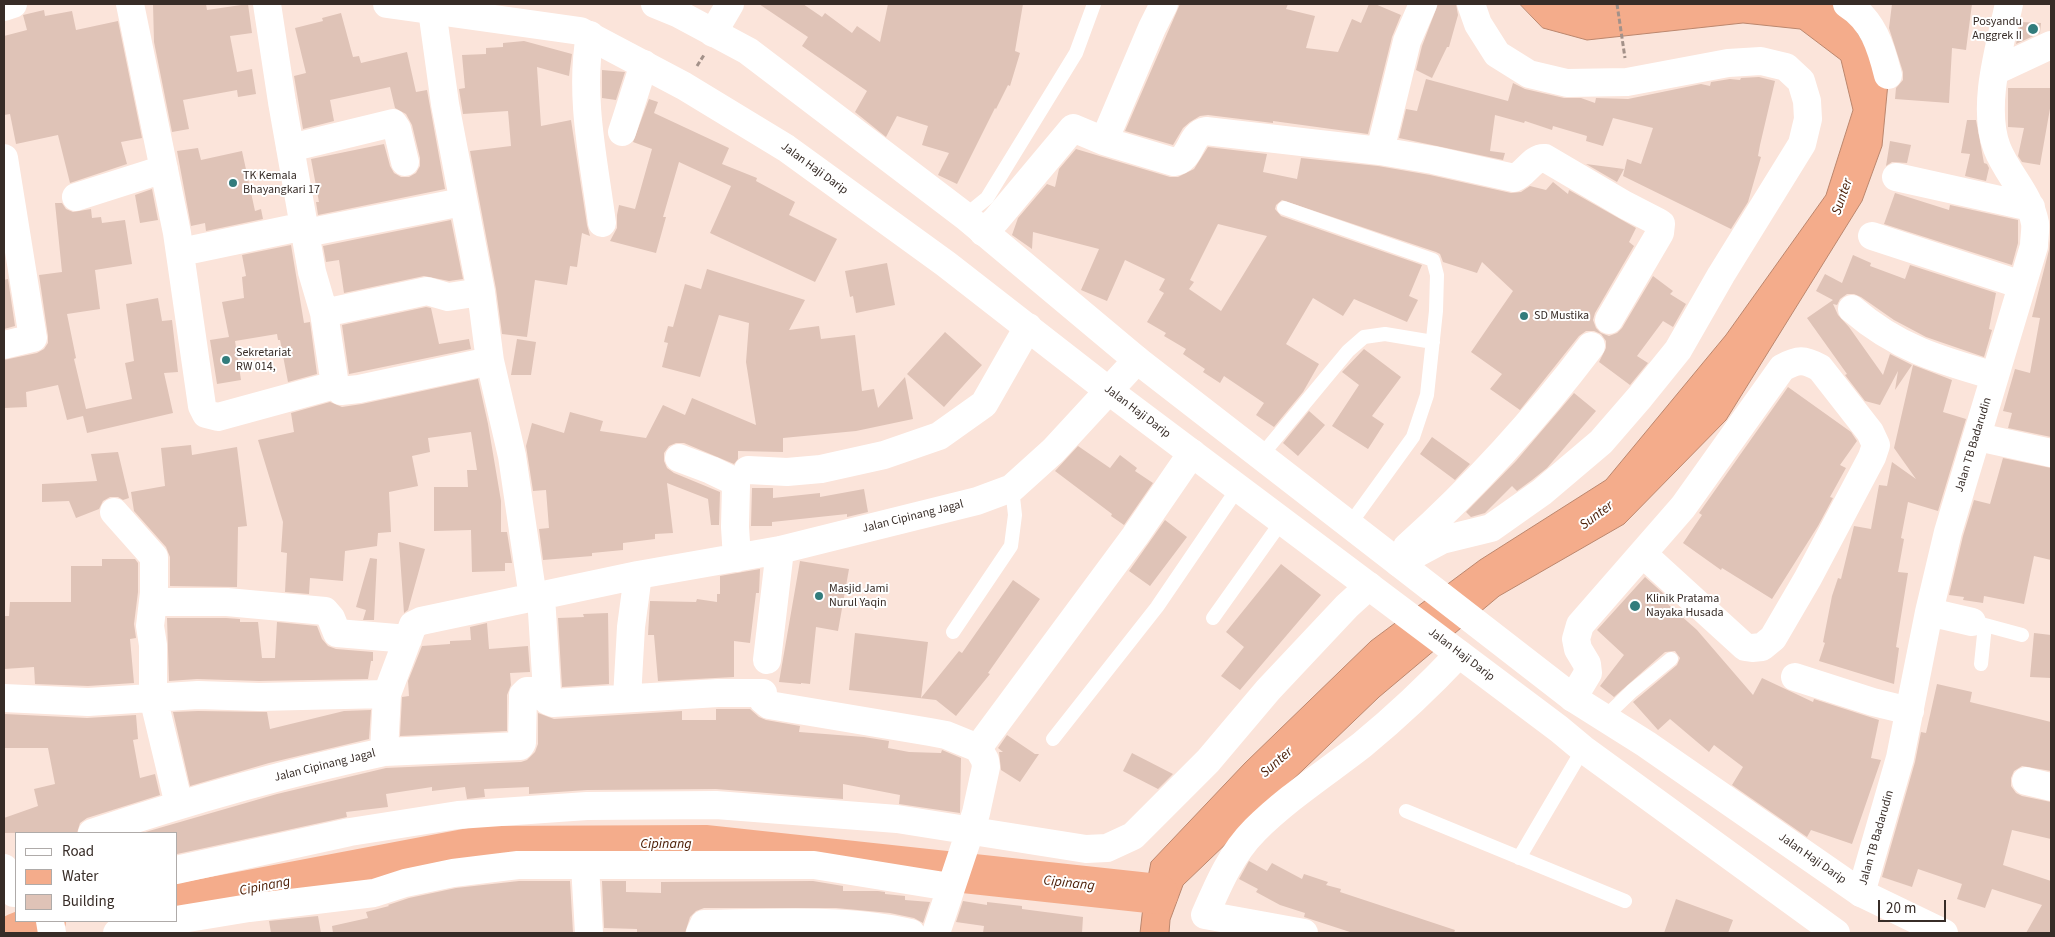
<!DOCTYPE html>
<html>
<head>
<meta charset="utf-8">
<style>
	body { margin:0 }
	#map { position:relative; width:2055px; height:937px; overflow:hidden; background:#fbe4da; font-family:"Source Sans 3",sans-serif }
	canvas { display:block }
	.frame { position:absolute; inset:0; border:5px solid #372c27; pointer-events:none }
	.legend { position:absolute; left:15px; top:832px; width:162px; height:90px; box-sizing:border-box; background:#fff; border:1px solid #afaba9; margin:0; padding:6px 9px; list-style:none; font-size:15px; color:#372c27 }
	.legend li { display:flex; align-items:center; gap:10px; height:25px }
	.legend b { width:25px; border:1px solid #afaba9 }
	.scale { position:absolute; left:1878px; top:900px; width:68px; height:22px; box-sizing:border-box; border:2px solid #372c27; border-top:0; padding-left:6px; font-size:15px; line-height:18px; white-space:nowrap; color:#372c27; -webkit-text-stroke:4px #fff; paint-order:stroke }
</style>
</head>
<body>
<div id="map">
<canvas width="2055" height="937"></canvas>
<div class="frame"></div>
<ul class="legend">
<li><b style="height:6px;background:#fff"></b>Road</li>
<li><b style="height:14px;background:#f4ac8b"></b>Water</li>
<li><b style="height:14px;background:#dfc3b7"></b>Building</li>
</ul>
<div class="scale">20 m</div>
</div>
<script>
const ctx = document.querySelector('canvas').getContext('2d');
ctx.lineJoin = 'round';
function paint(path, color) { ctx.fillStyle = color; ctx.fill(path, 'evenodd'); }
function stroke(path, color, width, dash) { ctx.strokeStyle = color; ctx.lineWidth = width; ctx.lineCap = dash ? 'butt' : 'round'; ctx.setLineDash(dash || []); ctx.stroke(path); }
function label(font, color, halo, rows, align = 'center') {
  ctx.font = font + ' "Source Sans 3",sans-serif'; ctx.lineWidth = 4; ctx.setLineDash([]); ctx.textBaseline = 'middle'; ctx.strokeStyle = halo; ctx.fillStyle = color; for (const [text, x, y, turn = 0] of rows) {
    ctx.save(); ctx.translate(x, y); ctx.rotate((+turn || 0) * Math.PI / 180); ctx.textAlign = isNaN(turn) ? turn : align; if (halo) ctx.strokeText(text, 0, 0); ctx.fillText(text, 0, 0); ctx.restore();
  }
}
const water = new Path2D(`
	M1520,4H1833L1842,7L1888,83L1882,146L1862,201L1726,420L1624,524L1499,596L1379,697L1183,885L1170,920L1169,933H1140L1144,898L1151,862L1245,763L1371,641L1480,560L1606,480L1726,335L1826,195L1853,110L1841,60L1800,29L1743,23L1587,40L1543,28Z`);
const river = new Path2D(`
	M176,904L481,846L705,845L1158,894
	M16,933L46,921`);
const building = new Path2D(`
	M153,4H206L207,10L248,4L252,33L230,36L237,72L252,69L256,94L238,97L237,90L183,100L189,129L172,132L154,42Z
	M759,4H803L822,17L825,13L852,33L857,26L880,42L888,4H1023L1015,51L1020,53L1010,86L1008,85L996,109L995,108L957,184L938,175L949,153L922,145L928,126L897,116L886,137L855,112L867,91L802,46L808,37Z
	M1180,4H1288L1286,9L1315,16L1306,48L1338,52L1352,19L1361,23L1369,4H1375L1401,15L1392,37L1368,134L1273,121V123L1208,115L1200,116L1190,122L1183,128L1173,145L1125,131Z
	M1438,4H1456L1458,15L1449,47H1447L1432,78L1416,70L1422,46Z
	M1892,4H1972L1966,50L1952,48L1949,103L1895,99L1896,88L1903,80V72L1889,28Z
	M44,10L45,16L72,11L76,30L118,21L142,138L121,142L127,164L70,183L58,135L16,144L10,114L4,115V36L27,30L23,15Z
	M341,13L353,57L359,56L361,63L407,52L416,92L427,90L445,189L318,215L316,202H319L311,159L384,144L390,166L394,173L401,177H409L416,173L420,166V158L412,125L406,114L395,108L390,87L330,100L334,121L303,129L294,76L306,73L295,28L323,21L322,18Z
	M2021,22L2041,23L2040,33L2016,44Z
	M524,41L572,54L569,76L537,67L541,126L571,120L587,225L590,236L582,233L577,267L570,266L567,285L535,280L527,337L502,334L496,289L470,151L511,146L508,111L463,114L459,89L465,88L462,55L486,54V48L503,47V43Z
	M602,70L625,72L616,100L602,98Z
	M1759,77L1775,81L1760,145L1758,156L1761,157L1748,202L1731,229L1623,176L1627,159L1641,164L1653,128L1613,118L1603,146L1586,141L1587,136L1553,126L1552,130L1525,121L1524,123L1495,115L1490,151L1505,153L1503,160L1399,138L1406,109L1417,111L1426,79L1508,101L1513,83L1525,89L1564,98H1581L1595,103L1596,98L1628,99L1701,84L1710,86L1711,82L1730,79L1740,80L1741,78Z
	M2008,88H2051V103L2040,165L2022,162L2018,156L2024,128L2008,127Z
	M649,99L658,102L654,113L729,148L722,164L757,178L756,181L795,202L789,215L837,239L815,282L710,233L731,186L679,162L663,217H666L656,253L610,241L617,228V215L619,205L635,209L652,149L633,142Z
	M1967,120H1976L1984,163L1987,164L1989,168L1986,181L1965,176L1970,154L1961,153Z
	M1890,141L1911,145L1907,163L1892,162L1886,166Z
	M1208,147L1267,154L1263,172L1297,179L1301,158L1378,166L1430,175L1511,193L1521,192L1530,186L1546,190L1553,182L1568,194L1569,190L1636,228L1629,242L1634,246L1595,313L1593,320L1596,328L1601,333L1609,336L1617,333L1622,328L1653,276L1673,291L1670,294L1686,304L1673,327L1663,321L1637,356L1648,363L1630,385L1599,362L1606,348V341L1601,334L1594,331H1586L1579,336L1520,410L1490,389L1502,374L1471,352L1513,291L1482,262L1477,273L1443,262L1440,254L1436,252L1282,200L1276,205L1275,209L1281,216L1422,265L1409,296L1418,300L1407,322L1354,299L1343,316L1313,298L1286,344L1319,364L1303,392L1274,427L1256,415L1264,403L1224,376L1220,383L1203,372L1205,369L1183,354L1186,349L1164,336L1166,333L1147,322L1164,293L1159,290L1165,279L1125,260L1107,301L1081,290L1099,249L1033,232L1032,249L1012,235L1018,218L1047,184L1055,187L1059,169L1076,149L1170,177H1178L1194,169ZM1218,224L1267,236L1221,311L1189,289L1194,282L1190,280Z
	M198,148L201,160L242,151L255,211L261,209L263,219L206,231L205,223L191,226L177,151Z
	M1586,164L1624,169L1617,182Z
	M152,189L158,220L140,223L135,195Z
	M1895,193L1949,210L1950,205L2018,220V243L2012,265L1884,224Z
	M55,203H62L66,209L73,212L91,209L92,218L101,217L102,223L125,220L132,264L95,270L100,309L67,314L76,358L74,359L86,409L132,399L125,363L134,361L126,304L158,298L162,321L172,320L178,372L164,373L173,413L87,433L83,416L67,420L58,385L26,392L27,407L4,408V360L37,353L44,349L48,343V336L39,275L62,272Z
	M451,220L463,279L449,281L424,276L344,293L339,260L326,262L323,246Z
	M2051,229V437L2008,428L2012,413L2003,411L2015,369L2030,373L2040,318L2032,317L2049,250Z
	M291,245L304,323L310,322L317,374L288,382L280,340H278L277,334L235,341L241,380L217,384L210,340L229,337L222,302L244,298L242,277L246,276L242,255Z
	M1853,255L1871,263L1870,266L1905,279L1910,265L1996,293L1989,329L1992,330L1984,357L1926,337L1894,320L1861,297L1854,294H1847L1840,299L1837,305L1833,304L1838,315L1849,327L1883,375L1890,354L1912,365L1895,390L1898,371L1880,405L1865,401L1845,375L1847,374L1807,318L1833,300L1816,291L1825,274L1842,283Z
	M887,263L895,305L856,313L853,296L850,297L845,271Z
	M707,269L805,300L789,330L819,326L821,339L855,335L862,391L874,389L878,408L905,377L913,419L856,431L783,438V452L738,451V459L734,464L684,443H676L669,446L664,453V461L667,468L674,473L720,492L719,525H711L708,499L667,483L673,533L655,534V539L623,543V550L592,553V556L543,560L539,529L549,528L546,490L533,491L526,446L532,423L564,433L570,412L603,421L600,431L646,438L663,405L685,415L692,398L756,425L746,362L749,323L719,315L700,377L662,367L668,343L664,342L668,326L673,327L685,284L701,289Z
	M8,279L15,326L4,329V280Z
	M426,307L431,308L439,344L469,339L471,349L349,374L342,325Z
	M945,332L982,365L944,407L907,374Z
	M517,339L536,342L531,375H511Z
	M1364,349L1401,377L1372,416L1384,424L1368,449L1332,426L1359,385L1342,372Z
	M1913,365L1952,380L1943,412L1966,419L1938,511L1908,502L1901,538L1904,539L1898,572L1908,573L1896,647L1899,648L1894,684L1819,661L1825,643L1823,642L1832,596L1838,578L1841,579L1854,526L1871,529L1879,485L1887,486L1892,462L1916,479L1894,448Z
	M478,379L488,424L501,501V532H507L512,563H505V571L472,572L471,530L434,531V487H468L467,470H477L471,432L428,438L430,452L412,456L418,486L389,492L391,532L378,533L377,546L345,551L343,581L310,578L309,594L285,592L287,553L281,552L283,522L258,440L294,432L291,413L330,402L342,407L362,404Z
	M1788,387L1851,432L1857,441L1840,465L1846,468L1830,497L1833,498L1818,526L1772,599L1722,568L1721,570L1683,543L1702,515L1699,513Z
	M1574,393L1596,411L1547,468L1532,480L1517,491L1512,486L1485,513L1471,517L1466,512L1516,461Z
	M1309,411L1325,425L1298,456L1283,443Z
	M1432,437L1470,464L1455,480L1420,454Z
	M191,445L192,455L237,447L247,526L238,527L237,587L170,586V557L166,547L134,511L131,492L165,486L161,448Z
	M1078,446L1110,468L1120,455L1137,468L1135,471L1153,483L1124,525L1111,516L1112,514L1055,471Z
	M118,452L129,498L123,500L118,497H110L103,501L99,509L76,518L69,501L42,502V484L97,481L91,454Z
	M2003,458L2051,468V560L2034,556L2024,604L1984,596L1983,603L1963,600L1964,597L1949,595L1963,536L1974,500L1990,504Z
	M752,488H773V498L820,493V497L864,489L868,512L847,517V514L772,522V526H751Z
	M1165,520L1187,537L1150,586L1129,571Z
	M399,542L425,549L408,610L404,613Z
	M370,558L377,559L374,620H363L366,610L356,607Z
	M102,559H135L138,563V592L134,624L136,638L130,639L134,683L88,686L35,684L34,667L4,669V616H9L10,602H71V566H102Z
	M800,561L849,569L838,631L816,627L810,684L801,683V684L779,682Z
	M1281,564L1321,595L1240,690L1221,676L1244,647L1226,632Z
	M760,569L759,593H756L750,643L734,641V677L658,681L654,635H648L650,601L696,602L697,599L717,602V594H720V576Z
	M1645,577L1664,594L1661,598L1697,630L1753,695L1762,678L1813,702L1814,699L1879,720L1871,758L1881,760L1852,844L1811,830L1807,837L1732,785L1743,767L1714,745L1709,752L1670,719L1658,730L1633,702L1677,665L1680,658L1675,651L1665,652L1614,697L1600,686L1624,655L1597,630Z
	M1013,580L1040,599L988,673L990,674L956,716L936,700L849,690L855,633L928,642L921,698L959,651L962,653Z
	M608,613L609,684L562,687L558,618L584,617L583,614Z
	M167,618H226L240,619V622H258L262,658H275L277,622L317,626L322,639L328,646L336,649L373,652V661H371L368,679L259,681L197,679L169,681Z
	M487,623L489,649L528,646L530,672L510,673L511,685L507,695V731L400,736L402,697L409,696L408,681L422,646L450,644V641L471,640L470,627Z
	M2034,633L2051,635V678L2030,677Z
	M1937,684L1972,692L1970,702L2051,722V771L2022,766L2014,771L2011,778V786L2016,793L2022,796L2051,802V839L2012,830L2003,865L2051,881V933H2026L2042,905L1992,889L1985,908L1957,899L1962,884L1918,869L1912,887L1882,877L1915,762L1921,732L1926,733Z
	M716,709H750L759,717L766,720L800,726L799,732L864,737L889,741L888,748L909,752L941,753L942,750L961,758L960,813L899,804L900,795L843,784V799L716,789L587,790L529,794V787L484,789L485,797L467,799L465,787L432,791V787L386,794L388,807L346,812L347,817L177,854L176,833H142L277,794L386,768L521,762L527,760L535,752L538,744V713L554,719L682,711V720H716Z
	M371,710L369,739L269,763L190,786L173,712L198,711L267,712L270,729L344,711Z
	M4,714L87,718L136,715L138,739L133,740L140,778L155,774L160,795L87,818L80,823L77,833H4V818L38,806L34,789L55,784L48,748H4Z
	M1007,735L1035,754H1039L1020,782L1001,770L999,752H1003L998,748Z
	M1132,753L1173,774L1158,789L1123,771Z
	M1249,861L1267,871L1272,863L1302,879L1304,874L1328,882L1326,885L1341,889L1340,892L1455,930L1454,933H1353L1304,917L1305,913L1280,905L1256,892L1258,889L1239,879Z
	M519,881H570L573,933H333L332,926L368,918L366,912L389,906L388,905L409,898L456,888Z
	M602,881H626V892L661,893V882L813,881L843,886V891H878L885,892V894L905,896V900L930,902L923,923L914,918L890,913L836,908H704L696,911L690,917L685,933H637V929L604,928Z
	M1676,899L1733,920L1728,933H1664Z
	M963,901L987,905V902L1022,906V909L1083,917L1082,933H983L984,926L956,922Z
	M318,916L321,933H271L269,921Z`);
const path = new Path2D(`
	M1617,4L1625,58
	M697,66L704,55`);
const lane = new Path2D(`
	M1284,208L1433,260L1437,275L1436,311L1427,395L1413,437L1350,524
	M965,216L987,198L1076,53L1094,4
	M1261,456L1348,351L1364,337L1385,334L1433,342
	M1213,618L1282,521
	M953,632L1011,546L1015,515L1012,488
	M1981,664L1985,625L2022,635
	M1604,718L1632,691L1671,659
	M1053,739L1157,607L1238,488
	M1406,811L1625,901
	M1519,858L1583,749`);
const street = new Path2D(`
	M130,4L177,233L202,406L206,414L218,417L335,385L324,313L312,272L282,102L267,4
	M1847,4C1873,20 1881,47 1888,75
	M713,33L730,4
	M590,35C579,97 594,161 602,223
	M1995,71L2051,45
	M622,132L644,64
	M1104,141L1152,28L1164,4
	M290,148L393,123L397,129L405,162
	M1380,151L1433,160L1514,178C1526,174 1532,157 1545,158L1625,205L1658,222L1661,224L1660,233L1609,320
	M4,158L33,338L4,345
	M1896,177L2031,207
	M76,197L164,169
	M983,232L996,220L1073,128L1104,141L1174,162C1192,160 1189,134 1206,131L1380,151L1407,41L1423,4
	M306,233L462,202
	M1872,236L2022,285
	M181,252L305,226
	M1852,309C1897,348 1939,360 1995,376
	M324,313L427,291L448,297L481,292
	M490,361L512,456L533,598
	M335,385L341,391L359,389L490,361L481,292L445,104L432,10
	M1978,437L2051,453
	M679,458L711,470L734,481L736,485L735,527L737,558
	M748,470L787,472L821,469L884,455L939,436L984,404L1028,327
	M114,512L154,557V593L150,626L153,645V697L179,805
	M1407,547C1476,485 1535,420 1591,346
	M1399,563L1442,540L1491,528L1542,492L1601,442L1640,397L1678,350L1721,275L1802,144L1808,119L1807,101L1801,81L1786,67L1761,61L1728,63L1627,82L1567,83L1529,74L1497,54L1478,24L1471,4
	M541,596L547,692
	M153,602H227L325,611L331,618L337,633L408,639
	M1929,612L1972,622
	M767,660L780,550
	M1795,677L1873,702L1910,711
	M4,698L88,702L198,695L259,697L387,694
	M627,698L631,627L638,575
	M1573,698L1588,673L1587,664L1578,649L1576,639L1580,625L1683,507L1782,368C1798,359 1804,359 1820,368L1870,432L1876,445L1872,457L1808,578L1773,638L1762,647L1752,648L1745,647L1643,554
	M978,748L1135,536L1192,453
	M384,752L520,746L522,743L523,695L527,691H543L548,694V701L553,703L718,693H763V700L769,705L930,732L946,735L978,748L985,760L986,767L976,813L936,933
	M2026,781L2051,787
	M92,833C188,801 285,773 384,752L387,694L413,625L421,621L638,575L780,550L977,501L1012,488L1053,451L1137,360
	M585,866L589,933
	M4,868L14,893H16
	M176,870L350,832L458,815L587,806L716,805L897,819L1086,849L1107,848L1133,836L1208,761L1268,690L1347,606L1369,586
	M1861,893L1900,758L1929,612L1948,532L2034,246C2034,238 2036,230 2035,223C2030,195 2007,174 1997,148C1981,106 2000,46 2009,4
	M176,920L249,908L374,893L405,883L453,873L518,865H814L950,887
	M50,921L52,933
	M117,933L172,921
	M700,933L704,924C769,923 848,918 911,933
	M1304,933L1205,915C1218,885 1231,854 1255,830C1287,798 1326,773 1362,745C1396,717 1429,686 1459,654`);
const secondary = new Path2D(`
	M387,4L580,31L684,86L786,148L946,264L1109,391L1559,729L1583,749L1836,933
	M655,4L677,13L748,51L965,216L1137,360L1573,698L1646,744L1861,893L1944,933
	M4,7L13,4`);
const markers = [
	[2033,29,6,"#327c7c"],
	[233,183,5,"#327c7c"],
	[1524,316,5,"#327c7c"],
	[226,360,5,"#327c7c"],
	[819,596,5,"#327c7c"],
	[1635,606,6,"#327c7c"]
];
const poiNames = [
	["Posyandu",2022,22,"right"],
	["Anggrek II",2022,36,"right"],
	["TK Kemala",243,176],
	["Bhayangkari 17",243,190],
	["SD Mustika",1534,316],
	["Sekretariat",236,353],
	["RW 014,",236,367],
	["Masjid Jami",829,589],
	["Nurul Yaqin",829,603],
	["Klinik Pratama",1646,599],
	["Nayaka Husada",1646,613]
];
const streetNames = [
	["Jalan Haji Darip",814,169,36],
	["Jalan Haji Darip",1137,412,37],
	["Jalan TB Badarudin",1974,445,-73],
	["Jalan Cipinang Jagal",913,517,-14],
	["Jalan Haji Darip",1461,655,37],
	["Jalan Cipinang Jagal",325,766,-14],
	["Jalan TB Badarudin",1877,838,-74],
	["Jalan Haji Darip",1812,859,35]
];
const waterNames = [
	["Sunter",1843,197,-71],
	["Sunter",1597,516,-37],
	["Sunter",1277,763,-42],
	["Cipinang",666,845],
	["Cipinang",1069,884,6],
	["Cipinang",265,887,-11]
];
paint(water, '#f4ac8b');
stroke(water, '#bb866d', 1);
stroke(river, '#f4ac8b', 40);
paint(building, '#dfc3b7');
stroke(path, '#a39189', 3, [5, 2.5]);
stroke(lane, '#fff', 14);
stroke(street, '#fff', 28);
stroke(secondary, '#fff', 28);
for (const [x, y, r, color] of markers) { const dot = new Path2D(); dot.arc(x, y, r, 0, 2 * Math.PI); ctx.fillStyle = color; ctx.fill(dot); stroke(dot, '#fff', 2); }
label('12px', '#372c27', '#fff', poiNames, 'left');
label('12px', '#372c27', '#fff', streetNames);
label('italic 14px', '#4e2109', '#fff', waterNames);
</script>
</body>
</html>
